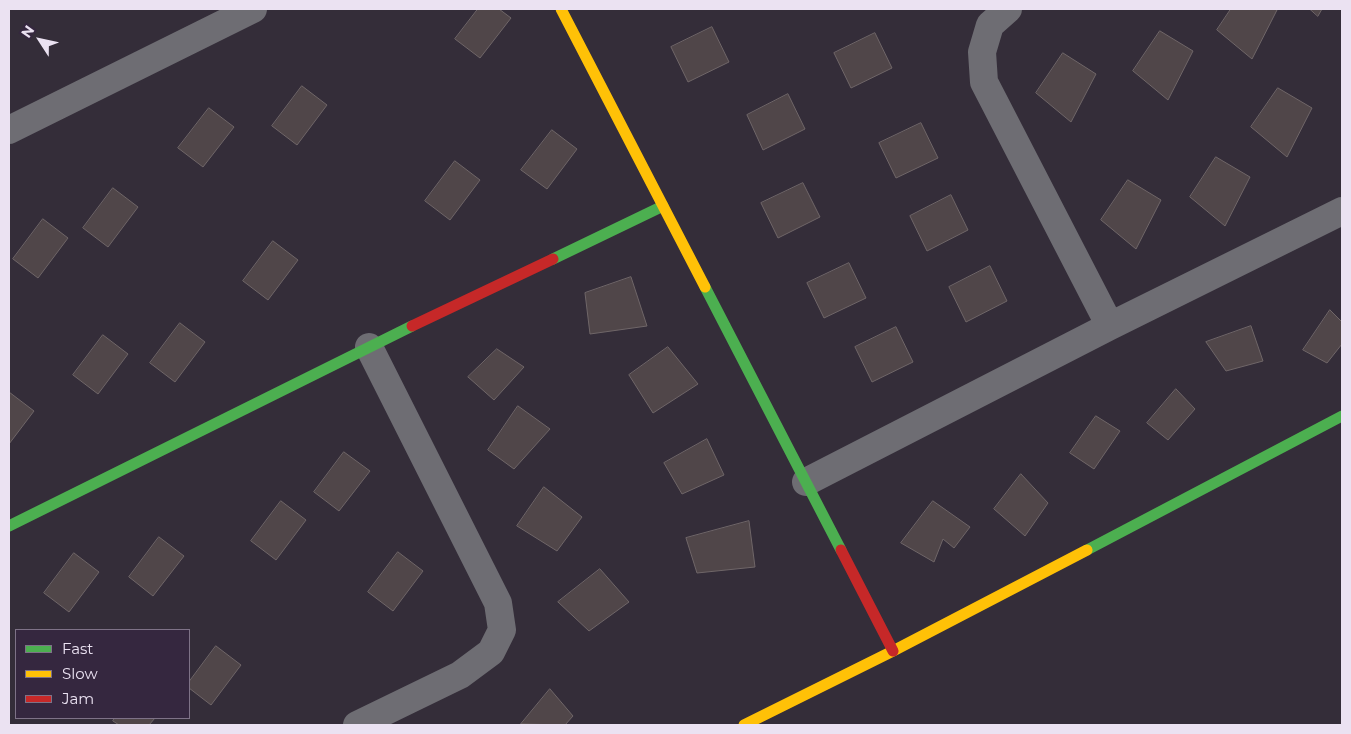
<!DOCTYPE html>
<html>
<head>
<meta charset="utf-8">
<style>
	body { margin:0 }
	#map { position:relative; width:1351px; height:734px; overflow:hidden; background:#342d39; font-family:Montserrat,sans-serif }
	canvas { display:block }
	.frame { position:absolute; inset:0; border:10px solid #ebe2f2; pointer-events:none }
	.legend { position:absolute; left:15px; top:629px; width:175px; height:90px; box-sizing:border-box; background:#35273f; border:1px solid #7e7287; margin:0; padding:6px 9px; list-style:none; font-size:15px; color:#ebe2f2 }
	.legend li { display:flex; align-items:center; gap:10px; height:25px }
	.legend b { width:25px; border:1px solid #7e7287 }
	.north { position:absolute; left:15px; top:15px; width:50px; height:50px; -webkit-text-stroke:4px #35273f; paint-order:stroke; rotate:305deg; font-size:14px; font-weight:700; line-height:20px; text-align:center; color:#ebe2f2 }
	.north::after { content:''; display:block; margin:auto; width:18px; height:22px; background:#ebe2f2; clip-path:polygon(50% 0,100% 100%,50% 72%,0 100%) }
</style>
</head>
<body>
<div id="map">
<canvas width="1351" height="734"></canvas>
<div class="frame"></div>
<ul class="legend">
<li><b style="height:6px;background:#4caf50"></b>Fast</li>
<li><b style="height:6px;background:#ffc107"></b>Slow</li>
<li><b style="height:6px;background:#c62828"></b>Jam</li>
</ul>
<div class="north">N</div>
</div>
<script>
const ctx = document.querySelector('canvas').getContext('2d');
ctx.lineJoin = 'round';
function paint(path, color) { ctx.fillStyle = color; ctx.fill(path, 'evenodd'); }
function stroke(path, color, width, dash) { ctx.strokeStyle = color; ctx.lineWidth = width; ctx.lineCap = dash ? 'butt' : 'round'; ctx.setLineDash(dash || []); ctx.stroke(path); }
const building = new Path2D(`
	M478,9H499L511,18L480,58L455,39Z
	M1231,9H1274L1277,10L1252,59L1217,30Z
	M1310,9H1322L1318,16Z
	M712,27L729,62L688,82L671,47Z
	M1160,31L1193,51L1168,100L1133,71Z
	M875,33L892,68L851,88L834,53Z
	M1063,53L1096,74L1071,122L1036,93Z
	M302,86L327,105L297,145L272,126Z
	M1278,88L1312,108L1287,157L1251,127Z
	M788,94L805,129L763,150L747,115Z
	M209,108L234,127L203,167L178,148Z
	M921,123L938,158L896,178L879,143Z
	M552,130L577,149L547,189L521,170Z
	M1216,157L1250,177L1225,226L1190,197Z
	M455,161L480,180L450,220L425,201Z
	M1128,180L1161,200L1136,249L1101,220Z
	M803,183L820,217L778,238L761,203Z
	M113,188L138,207L108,247L83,228Z
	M951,195L968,230L927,251L910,216Z
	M43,219L68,238L38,278L13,259Z
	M273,241L298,260L268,300L243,281Z
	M849,263L866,298L824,318L807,283Z
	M990,266L1007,301L966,322L949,287Z
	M631,277L647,326L590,334L585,293Z
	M1330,310L1342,322V344L1327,363L1303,350Z
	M180,323L205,342L175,382L150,363Z
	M1251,326L1263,361L1226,371L1206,342Z
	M896,327L913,362L872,382L855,347Z
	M103,335L128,354L98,394L73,375Z
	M668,347L698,384L653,413L629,375Z
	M497,349L524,367L494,400L468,377Z
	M1176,389L1195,409L1168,440L1147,423Z
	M9,392L34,411L9,444Z
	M518,406L550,429L514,469L488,450Z
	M1096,416L1120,431L1094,469L1070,453Z
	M707,439L724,475L682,494L664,463Z
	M344,452L370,471L339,511L314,492Z
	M1021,474L1048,503L1025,536L994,509Z
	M544,487L582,517L557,551L517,526Z
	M281,501L306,520L276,560L251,541Z
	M933,501L970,527L954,548L943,539L934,562L901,543Z
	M749,521L755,567L697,573L686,538Z
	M159,537L184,556L153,596L129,577Z
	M398,552L423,571L393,611L368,592Z
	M74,553L99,572L69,612L44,593Z
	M600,569L629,602L589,631L558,602Z
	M216,646L241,665L211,705L189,688V682Z
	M550,689L573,716L565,725L521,724Z
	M115,718H155L149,725H119L113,721Z`);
const street = new Path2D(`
	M1008,9L990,25L982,52L984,82L1110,326
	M9,130L253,9
	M806,482L1110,326L1342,211
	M357,725L460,675L491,652L502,630L498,603L369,347`);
const fast = new Path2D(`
	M553,259L663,206
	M705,287L841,550
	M9,526L412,326
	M1087,550L1342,416`);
const slow = new Path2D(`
	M561,9L705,287
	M744,725L893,651L1087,550`);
const jam = new Path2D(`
	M412,326L553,259
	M841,550L893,651`);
paint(building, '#504649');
stroke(building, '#6f6668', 1);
stroke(street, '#6e6d73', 28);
stroke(fast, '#4caf50', 11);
stroke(slow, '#ffc107', 11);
stroke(jam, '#c62828', 11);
</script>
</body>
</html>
